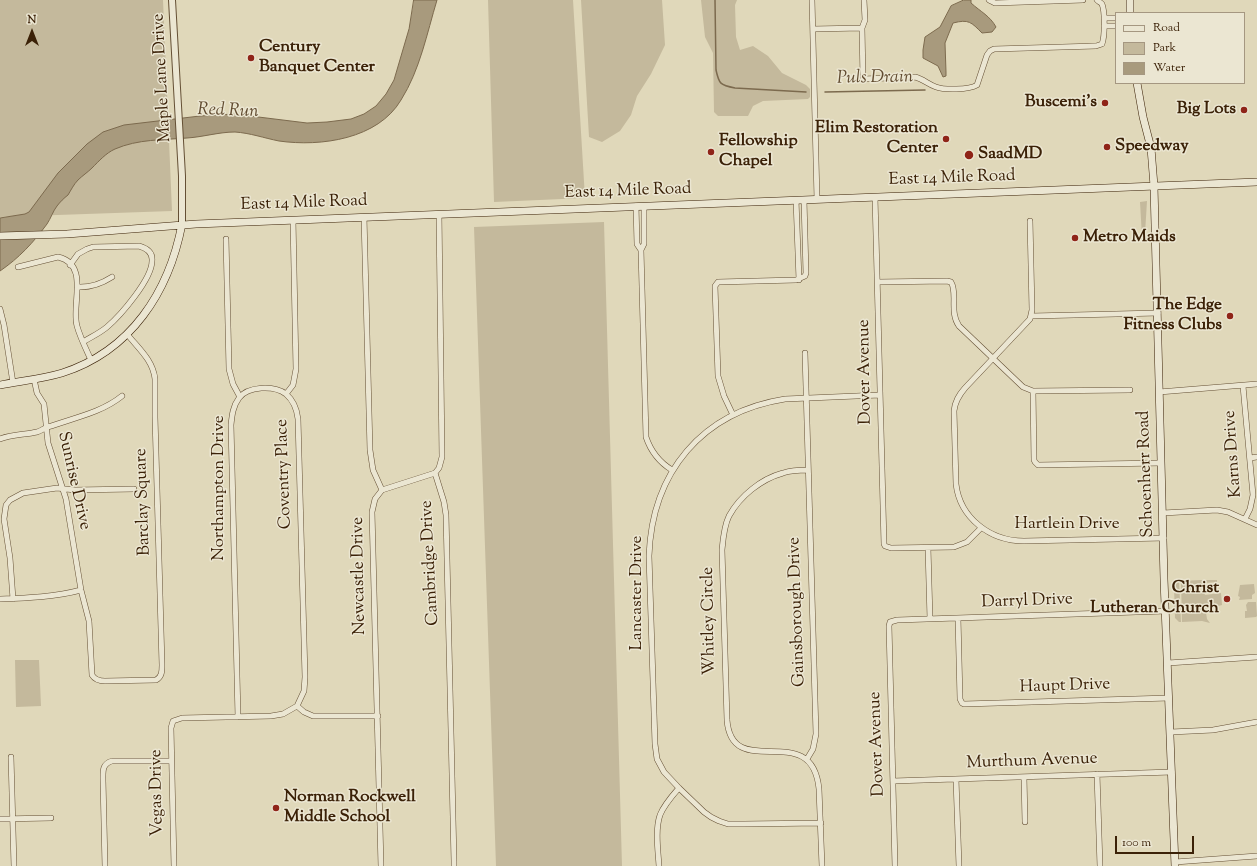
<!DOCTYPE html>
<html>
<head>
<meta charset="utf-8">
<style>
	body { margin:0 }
	#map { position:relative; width:1257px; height:866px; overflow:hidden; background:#e0d8ba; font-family:"Sorts Mill Goudy",serif }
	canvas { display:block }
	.legend { position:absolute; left:1115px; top:12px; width:130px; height:72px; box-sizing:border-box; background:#ebe6d2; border:1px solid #a59781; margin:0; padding:5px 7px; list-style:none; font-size:12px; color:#3b2107 }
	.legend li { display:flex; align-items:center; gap:8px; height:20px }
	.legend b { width:20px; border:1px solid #a59781 }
	.north { position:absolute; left:12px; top:12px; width:40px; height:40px; -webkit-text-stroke:3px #ebe6d2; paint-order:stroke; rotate:0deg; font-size:11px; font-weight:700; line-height:16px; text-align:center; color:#3b2107 }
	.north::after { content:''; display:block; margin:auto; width:14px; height:18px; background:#3b2107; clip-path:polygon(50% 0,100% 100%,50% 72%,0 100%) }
	.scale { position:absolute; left:1115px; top:836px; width:79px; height:18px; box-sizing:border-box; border:2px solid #3b2107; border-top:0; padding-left:5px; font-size:12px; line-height:14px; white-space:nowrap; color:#3b2107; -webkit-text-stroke:3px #ebe6d2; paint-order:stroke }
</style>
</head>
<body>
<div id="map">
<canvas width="1257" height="866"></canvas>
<ul class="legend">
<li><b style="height:5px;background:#ebe6d2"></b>Road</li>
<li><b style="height:11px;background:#c4b99c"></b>Park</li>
<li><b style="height:11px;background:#a89a7d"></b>Water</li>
</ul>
<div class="north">N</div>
<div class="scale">100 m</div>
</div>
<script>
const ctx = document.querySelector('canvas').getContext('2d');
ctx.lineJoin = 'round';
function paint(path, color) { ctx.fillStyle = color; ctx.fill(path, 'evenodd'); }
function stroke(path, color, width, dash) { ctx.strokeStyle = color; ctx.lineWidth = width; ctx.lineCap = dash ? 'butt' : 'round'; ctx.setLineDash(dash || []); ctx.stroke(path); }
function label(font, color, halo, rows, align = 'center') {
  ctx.font = font + ' "Sorts Mill Goudy",serif'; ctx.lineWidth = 3; ctx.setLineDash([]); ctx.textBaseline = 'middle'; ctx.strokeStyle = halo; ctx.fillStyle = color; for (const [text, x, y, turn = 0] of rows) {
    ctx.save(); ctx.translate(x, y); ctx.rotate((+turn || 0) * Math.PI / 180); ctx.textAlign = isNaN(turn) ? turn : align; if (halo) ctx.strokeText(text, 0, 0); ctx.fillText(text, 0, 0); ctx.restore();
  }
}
const green = new Path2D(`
	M0,0H163L172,211L0,217Z
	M488,0H573L585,198L494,202Z
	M581,0H662L665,45L651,74L637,96L631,115L620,131L602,142L589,137Z
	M701,0H737L735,5L736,37L740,50L753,46L768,56L782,73L806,85L810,89V97L808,99L763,101L753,106L748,116H718L714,112L713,53L705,37Z
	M1147,201L1145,234L1142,237L1140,202Z
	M604,222L622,866H496L474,227Z
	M1201,580H1217V582L1204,583V585L1199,586L1200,592H1204L1205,595L1221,593L1222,605L1218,606V608L1213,606L1207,609L1206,605L1205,606L1207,619L1210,623L1202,621L1182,622L1181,581Z
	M1179,581L1181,622H1179L1175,618L1174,586L1176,582Z
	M1254,584L1255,593L1252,595V599L1239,600L1240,597L1238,596L1240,585Z
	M1248,602H1256L1257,616L1256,617L1245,618V611H1247L1246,605Z
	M15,660H39L41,706L16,707Z`);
const water = new Path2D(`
	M414,0H437C427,33 420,70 401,100C378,139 321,147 279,141C264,138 250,133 235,132C219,132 203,137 187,138C163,140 138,139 115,149C106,153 99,161 92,168C88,172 82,176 78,180C74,184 71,190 68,195C64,198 60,202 57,206C53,211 51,218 47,224C33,243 19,258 0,271V218L25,214L29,212L58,173L87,144L103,132L124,125L200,116L234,114L307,123L327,122L351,119L364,114L376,106L386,94L394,80L409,29Z
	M964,0H971V3C981,12 990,16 996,27L992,32L982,33C971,22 969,19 953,23L945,43L946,72V76L943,77L938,66L923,58V50L925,37L940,27L951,6Z`);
const stream = new Path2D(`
	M715,0L716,70C719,84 720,85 735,88L806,92
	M825,92L925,90`);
const minor = new Path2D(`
	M812,0L817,199
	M864,0L865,20L862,28L863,79L915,77C923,79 928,84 936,87C944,90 969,90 977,85L987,55L990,51L994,49L1096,46L1102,44C1105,36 1105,11 1102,4C1100,2 1099,2 1097,0
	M989,0L995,3L1083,0
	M1104,18H1116
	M1104,26H1116
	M813,29L862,28
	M875,197L884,544L885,546L891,548L954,547L967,542L981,528
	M796,200L799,280
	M636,206L637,244L641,250L644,244V206
	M364,217L370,450L373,470L382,490
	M1030,221L1032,310L1030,319L965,388C959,395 955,401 954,411L956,484C960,518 990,541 1024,541L1164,538
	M226,239L229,369L233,384L240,397
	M641,250L646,437C651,452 659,462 672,470
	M70,265L78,254L87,249L93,247L139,246C146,248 153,252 152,261C152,279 121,315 107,327C100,333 91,337 83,342
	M18,267L58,257C90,264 71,305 77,326C80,337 86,349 91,360
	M878,282L947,281L951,282C958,293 949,312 959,326L1023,387L1033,391L1034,460L1035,462L1038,465L1161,463
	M77,287C91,288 101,284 112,277
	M0,309L4,325L13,383
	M1032,316L1158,313
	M805,353L816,734L813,749L807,759
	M34,379L37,393L44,404L48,443L66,499L81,590L89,621L92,675C95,680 99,681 105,681L156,680C162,677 162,671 162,665L155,417V379C153,360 138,348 127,334
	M1243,386L1253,495L1250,509L1245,519
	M1033,391L1130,390
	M1159,392L1257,384
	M286,394L293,385L296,369L293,220
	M733,415L724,396L718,376L715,286L718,282L796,280L805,276L806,273L804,200
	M0,439C12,434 24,435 37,432C41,431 44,428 48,427C73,418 101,413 122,396
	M1250,458L1257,457
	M808,470C800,470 792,470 783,473C761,479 740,496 729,516C724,526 723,539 722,550L727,720C732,784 812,717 819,789L822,866
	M435,473L444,502L446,515L454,861V866
	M435,473L439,468L442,457L439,214
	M382,490L435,473
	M1163,513L1217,510L1228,512L1257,525
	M928,548L930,619
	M0,599C27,598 55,597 81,590
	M13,599L10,558L4,519L6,505L10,500L23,493L57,488L75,490L134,489
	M958,618L960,699L962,703L964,704L1169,698
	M1168,663L1257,657
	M238,717L231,425C232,415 233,406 239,398C248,386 274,385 286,394C293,400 297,410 298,419L305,677L304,691L297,706
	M1171,732L1213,730L1257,722
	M11,757L14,866
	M1097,774L1100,866
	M1024,777L1025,822
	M956,779L959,866
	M893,781L1172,772
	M0,819L51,818
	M821,823L744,824H728L719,821L711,817L704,812L679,788L664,772L657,759L655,744L649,556C652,472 702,412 785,399L880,395
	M1175,862L1257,856
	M105,866L103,780C103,771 102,764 112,761H171
	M174,866L171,728L173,721L182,718L271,716L283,714L297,706L304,712L313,716H378
	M381,866L372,512L375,499L382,490
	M659,866C658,850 655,830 660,815C664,805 672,796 679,788
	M895,866L889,626L890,622L897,620L1166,611`);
const tertiary = new Path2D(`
	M172,0L182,176V224`);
const secondary = new Path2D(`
	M1130,0V13
	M1137,83L1143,117L1151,148L1154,186L1164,579L1175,866
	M0,236L67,234L196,224L1257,182
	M0,385C21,381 42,379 62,373C131,351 169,292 182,224`);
const markers = [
	[251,58,4,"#8f2418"],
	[1105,103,4,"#8f2418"],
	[1244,110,4,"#8f2418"],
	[946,139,4,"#8f2418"],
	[1107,147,4,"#8f2418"],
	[711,152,4,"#8f2418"],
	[969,155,5,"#8f2418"],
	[1075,238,4,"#8f2418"],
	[1230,316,4,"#8f2418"],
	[1227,599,4,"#8f2418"],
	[276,808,4,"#8f2418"]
];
const poiNames = [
	["Century",259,48],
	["Banquet Center",259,68],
	["Buscemi's",1097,103,"right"],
	["Big Lots",1236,110,"right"],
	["Elim Restoration",938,129,"right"],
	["Center",938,149,"right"],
	["Fellowship",719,142],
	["Chapel",719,162],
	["Speedway",1115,147],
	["SaadMD",978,155],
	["Metro Maids",1083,238],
	["The Edge",1222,306,"right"],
	["Fitness Clubs",1222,326,"right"],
	["Christ",1219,589,"right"],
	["Lutheran Church",1219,609,"right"],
	["Norman Rockwell",284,798],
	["Middle School",284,818]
];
const streetNames = [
	["Maple Lane Drive",163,78,-93],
	["East 14 Mile Road",952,179,-2],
	["East 14 Mile Road",628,192,-2],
	["East 14 Mile Road",304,204,-2],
	["Dover Avenue",866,372,-91],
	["Karns Drive",1234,454,-94],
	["Coventry Place",285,474,-92],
	["Schoenherr Road",1147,474,-92],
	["Sunrise Drive",73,481,77],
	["Northampton Drive",220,488,-90],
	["Barclay Square",144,502,-92],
	["Hartlein Drive",1067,525],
	["Cambridge Drive",431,563,-93],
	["Newcastle Drive",360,576,-91],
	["Lancaster Drive",638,593,-90],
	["Darryl Drive",1027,602,-2],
	["Gainsborough Drive",798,612,-92],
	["Whitley Circle",710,621,-91],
	["Haupt Drive",1065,687,-2],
	["Dover Avenue",878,744,-92],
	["Murthum Avenue",1032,762,-2],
	["Vegas Drive",158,793,-91]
];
const waterNames = [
	["Puls Drain",875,79,-1],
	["Red Run",228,112,2]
];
paint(green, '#c4b99c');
paint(water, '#a89a7d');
stroke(water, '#7c6a4e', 1);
stroke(stream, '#7c6a4e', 1.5);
stroke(minor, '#644f34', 6);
stroke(tertiary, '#644f34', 8);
stroke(secondary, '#3b2107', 8);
stroke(minor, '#ebe6d2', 5);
stroke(tertiary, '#ebe6d2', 6);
stroke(secondary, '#ebe6d2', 7);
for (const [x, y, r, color] of markers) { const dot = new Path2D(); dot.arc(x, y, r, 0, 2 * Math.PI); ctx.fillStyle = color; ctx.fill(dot); stroke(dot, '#ebe6d2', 1.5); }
label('bold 17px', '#3b2107', '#ebe6d2', poiNames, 'left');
label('17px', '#3b2107', '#ebe6d2', streetNames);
label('italic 18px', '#614b30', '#ebe6d2', waterNames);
</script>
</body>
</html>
